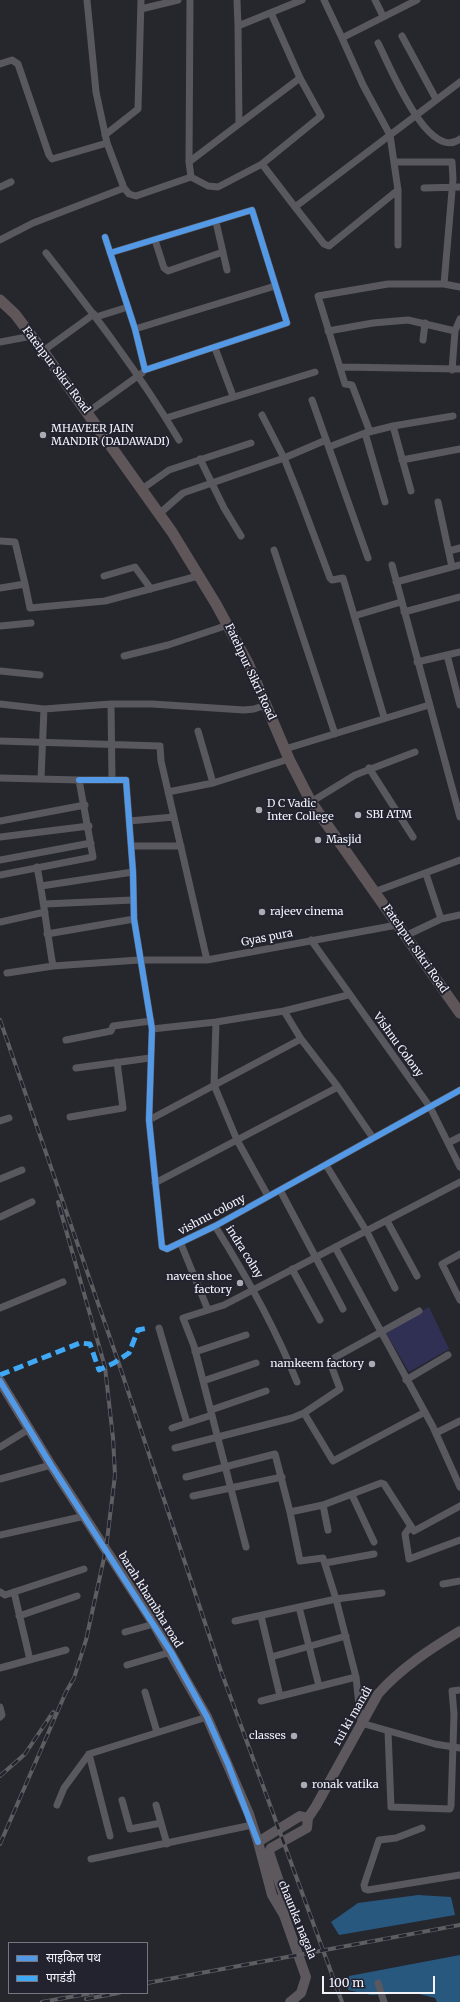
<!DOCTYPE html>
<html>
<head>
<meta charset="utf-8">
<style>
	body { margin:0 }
	#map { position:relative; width:460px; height:2002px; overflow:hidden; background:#26262d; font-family:Merriweather,"Noto Sans Devanagari",serif }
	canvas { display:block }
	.legend { position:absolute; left:8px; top:1942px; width:140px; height:52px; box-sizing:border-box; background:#232330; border:1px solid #767681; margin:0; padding:5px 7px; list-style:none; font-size:12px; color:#f2f2fb }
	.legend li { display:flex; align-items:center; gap:8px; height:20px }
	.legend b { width:20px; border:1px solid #767681 }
	.scale { position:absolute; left:322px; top:1976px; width:113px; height:18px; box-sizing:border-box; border:2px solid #f2f2fb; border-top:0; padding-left:5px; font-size:12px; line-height:14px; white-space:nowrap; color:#f2f2fb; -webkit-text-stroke:3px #232330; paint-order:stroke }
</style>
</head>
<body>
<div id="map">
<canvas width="460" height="2002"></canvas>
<ul class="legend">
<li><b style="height:5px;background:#5399e6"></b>साइकिल पथ</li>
<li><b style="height:5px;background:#3fa9f5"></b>पगडंडी</li>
</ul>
<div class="scale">100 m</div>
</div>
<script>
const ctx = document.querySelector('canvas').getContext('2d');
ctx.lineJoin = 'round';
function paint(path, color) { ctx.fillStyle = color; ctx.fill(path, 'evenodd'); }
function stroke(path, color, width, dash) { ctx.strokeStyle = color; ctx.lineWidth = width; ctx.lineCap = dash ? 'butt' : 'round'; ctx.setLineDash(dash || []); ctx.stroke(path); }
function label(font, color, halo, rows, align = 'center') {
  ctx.font = font + ' Merriweather,serif'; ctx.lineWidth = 4; ctx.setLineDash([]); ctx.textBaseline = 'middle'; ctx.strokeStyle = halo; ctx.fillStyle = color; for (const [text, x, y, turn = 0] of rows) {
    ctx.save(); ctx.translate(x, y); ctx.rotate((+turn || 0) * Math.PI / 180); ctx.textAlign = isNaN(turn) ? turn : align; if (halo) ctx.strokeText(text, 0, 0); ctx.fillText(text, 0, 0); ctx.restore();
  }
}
const green = new Path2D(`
	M429,1307L449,1349L409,1372L385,1331Z`);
const water = new Path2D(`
	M418,1895L451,1897L455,1915L339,1935L331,1922L358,1903Z
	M460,1955V2002H437L435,1998L415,1993L371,1995L348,1990L349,1976Z`);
const street = new Path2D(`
	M87,0L96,92L107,143L124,188L129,194L136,196L191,177L208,186L218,187L262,164
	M190,0L189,162L191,177
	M237,0L238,26L302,0
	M324,0L342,38L417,0
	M375,0L383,16
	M141,9L178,0
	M271,13L300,78L321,116L262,164L295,207L460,82
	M238,26L239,124L300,78
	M402,36L436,99
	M342,38L363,85L390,135L398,190V245
	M378,43C389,64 428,163 460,139
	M0,64L12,60L18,64L49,155L52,159L107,143
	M105,135L138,109L141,0
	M189,162L239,124
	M394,162H452L453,179L444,284
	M0,187L11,182
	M424,188L460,187
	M295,207L324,244L329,246L398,190
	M216,222L227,270
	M105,237L135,329L145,370L287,323L252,210L110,253
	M0,240L33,223L124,188
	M155,240L164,268L168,271L223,252
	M46,253C93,313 140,374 179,440
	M96,317L128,307
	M135,329L275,286
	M328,331L373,323L408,320L455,331
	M423,340L425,323
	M0,342L32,336
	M215,348L233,396
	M43,351L94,314
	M340,367L460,369
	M452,370L455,331L460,319
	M312,400L368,558
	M88,412L142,373
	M262,415L284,458L300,498L330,578L332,580L343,578L384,717
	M166,418L315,372
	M393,426L411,491
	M370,432L352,385L345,384L318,296L388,284H444L460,287
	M365,433L385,502
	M329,447L365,433L393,426L453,416
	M200,459L224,508L241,536
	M402,460L460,449
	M142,489L169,470L251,443
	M438,502L452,567
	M159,514L183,493L284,458L326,440
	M0,541L15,542L25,584
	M274,550L335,734
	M449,551L460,548
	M392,565L460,817
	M104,576L135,567L151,589
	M396,582L460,565
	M0,588L25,584L30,608L105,601L198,576
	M404,612L460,597
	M354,616L401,602
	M0,626L31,623
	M460,652L447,655L460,705
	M124,656L168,645L228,625
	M417,662L447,655
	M0,671L40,675
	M0,704L44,709L111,704H152L244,710L254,709L266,705
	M111,704L112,780
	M198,731L213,783L289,759
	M0,741L160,746L161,761L207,960
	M285,749L429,705
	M369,768L413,837
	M0,778L79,780L93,857L0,875
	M41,778L44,709
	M79,780H126L133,872L134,919L152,1029L149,1120L162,1247L167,1249L215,1226L460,1090
	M168,792L213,783
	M311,802L355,775L415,752
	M0,821L85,805
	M129,821L174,817
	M0,837L89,826
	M131,846H181
	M0,860L91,843
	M37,867C44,901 47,933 53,966
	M426,874L441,919
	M41,886L133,872
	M374,892L460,860
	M45,904L133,900
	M0,922L45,912
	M47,934L134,919
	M405,936L441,919L460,915
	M311,940L430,1107L460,1167
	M7,973L53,966L139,960H207L397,925
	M284,1011L301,1039L338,1087
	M216,1022L214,1085L237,1140L268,1196
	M152,1029L216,1022L284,1011L348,995
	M66,1040L111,1031L113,1026L151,1021
	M76,1068L150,1058
	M70,1117L123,1108L117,1062
	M149,1120L301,1039
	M0,1121L9,1118
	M448,1143L460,1137
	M326,1165L367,1232L395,1288
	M0,1179L22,1170
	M155,1183L338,1087L373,1138
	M280,1190L343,1309
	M0,1217L32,1202
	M387,1221L417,1276
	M215,1226C247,1277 275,1327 297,1382
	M181,1244L208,1310
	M335,1247L433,1427L460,1487
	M460,1254L442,1264L460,1300
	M292,1269L320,1320
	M0,1308L63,1282
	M159,1328L187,1423
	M195,1352L246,1335
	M406,1380L448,1355
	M203,1381L256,1363
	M211,1410L266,1391
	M304,1413L333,1461L425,1412
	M172,1428L212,1415
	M436,1433L460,1421
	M0,1447L29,1429
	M175,1448L292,1418L304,1413L340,1389L331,1365L334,1358L419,1311
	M186,1477L275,1454L290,1512L300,1561L323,1558L336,1599L382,1593
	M0,1479L51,1465
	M352,1495L374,1542
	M193,1496L282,1477
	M323,1505L328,1530
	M290,1512L323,1505L381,1483L384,1484L414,1531L460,1506
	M410,1527L405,1534L409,1559L460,1540
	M0,1535L85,1516
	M246,1547L194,1346L183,1318L224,1305L460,1182
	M325,1563L374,1554
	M443,1584L460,1581
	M0,1592L5,1595L84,1569
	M14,1592L30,1660
	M299,1607L319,1686
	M19,1616L77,1596
	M261,1616L280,1696
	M235,1621L336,1599L356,1677L261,1701
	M125,1632L154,1624
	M271,1657L346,1636
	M127,1665L171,1652
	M0,1668L66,1650
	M356,1677L361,1723L435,1744L460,1748
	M145,1692L157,1732
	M0,1707L2,1715L0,1717
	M388,1731L391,1807L450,1809L451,1806L454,1714L452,1691L460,1690
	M89,1754L110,1836
	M122,1800L130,1829L161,1823
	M57,1805L64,1788L89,1754L207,1717
	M156,1805L167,1844
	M422,1828L396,1838L379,1840L364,1885L365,1889L368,1890L460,1875
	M91,1859L252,1825
	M378,1983L384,2002`);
const secondary = new Path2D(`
	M0,1381L51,1465L154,1624L207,1717L249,1814L258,1842L272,1895L284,1915L306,1977L301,1993L290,2002
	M258,1842L300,1816L308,1818
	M284,1913L283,1893L269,1852L271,1848L307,1828L308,1818L316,1806L378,1694C401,1668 430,1649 460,1631`);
const primary = new Path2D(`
	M0,300L15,314L43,351L172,532L216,604L248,663L289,759L311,802L460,1013`);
const rail = new Path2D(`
	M0,1020L118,1361L221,1671L342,2002
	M0,1776L25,1754L53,1712
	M0,1844L66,1692L74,1678L86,1640L106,1549L115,1475L113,1438L105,1367L58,1202
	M147,1983L460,1925
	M86,1999L119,1993
	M42,2002L92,1993`);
const quiet = new Path2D(`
	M0,1375L80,1343L90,1344L99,1370L114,1363L129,1353L138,1330L148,1328`);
const cycleway = new Path2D(`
	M105,237L135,329L145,370L287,323L252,210L110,253
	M79,780H126L133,872L134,919L152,1029L149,1120L162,1247L167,1249L215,1226L460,1090
	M0,1381L51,1465L171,1652L207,1717L228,1764L258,1842`);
const markers = [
	[43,435,4,"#ababb3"],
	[259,810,4,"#ababb3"],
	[358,815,4,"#ababb3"],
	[318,840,4,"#ababb3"],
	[262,912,4,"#ababb3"],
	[240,1283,4,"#ababb3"],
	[372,1364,4,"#ababb3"],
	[294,1736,4,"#ababb3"],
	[304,1785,4,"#ababb3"]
];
const streetNames = [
	["Fatehpur Sikri Road",56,370,53],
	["Fatehpur Sikri Road",250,672,65],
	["Gyas pura",267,938,-11],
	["Fatehpur Sikri Road",415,949,55],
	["Vishnu Colony",398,1045,54],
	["vishnu colony",212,1215,-28],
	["indra colny",244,1252,58],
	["barah khambha road",150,1600,58],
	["rui ki mandi",353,1716,-60],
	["chaunka nagala",297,1920,68]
];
const poiNames = [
	["MHAVEER JAIN",51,429],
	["MANDIR (DADAWADI)",51,442],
	["D C Vadic",267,804],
	["Inter College",267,817],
	["SBI ATM",366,815],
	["Masjid",326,840],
	["rajeev cinema",270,912],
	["naveen shoe",232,1277,"right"],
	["factory",232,1290,"right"],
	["namkeem factory",364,1364,"right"],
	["classes",286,1736,"right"],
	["ronak vatika",312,1785]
];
paint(green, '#303054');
paint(water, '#29587f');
stroke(street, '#58585e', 7);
stroke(secondary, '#5d585d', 10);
stroke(primary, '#5f5659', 11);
stroke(rail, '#5d5d62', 4);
stroke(rail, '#232330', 2.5, [8]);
stroke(quiet, '#3fa9f5', 5, [10, 5]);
stroke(cycleway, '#5399e6', 6);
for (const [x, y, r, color] of markers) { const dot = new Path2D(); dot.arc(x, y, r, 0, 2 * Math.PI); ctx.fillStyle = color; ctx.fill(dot); stroke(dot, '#232330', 1.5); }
label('11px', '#f2f2fb', '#232330', streetNames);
label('11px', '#f2f2fb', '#232330', poiNames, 'left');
</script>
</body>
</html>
